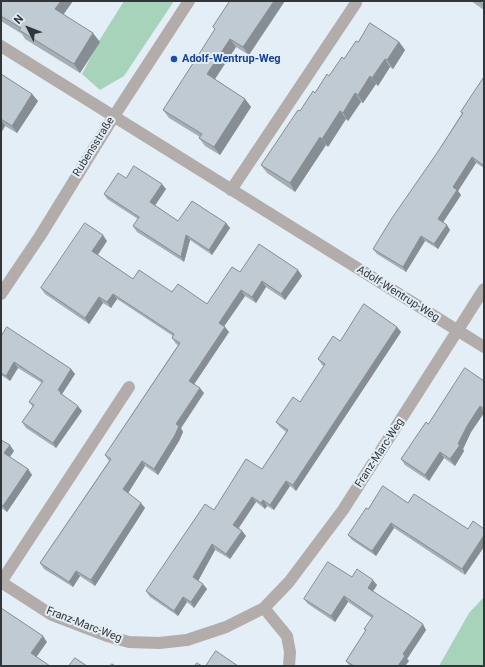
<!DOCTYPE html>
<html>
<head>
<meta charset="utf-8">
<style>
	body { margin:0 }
	#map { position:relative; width:485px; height:667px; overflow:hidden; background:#e3eef6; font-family:Roboto,sans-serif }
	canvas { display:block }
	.frame { position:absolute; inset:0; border:2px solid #323639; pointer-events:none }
	.north { position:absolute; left:8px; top:8px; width:40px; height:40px; -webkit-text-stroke:3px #e3eef6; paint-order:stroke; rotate:312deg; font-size:11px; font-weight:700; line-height:16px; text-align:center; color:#323639 }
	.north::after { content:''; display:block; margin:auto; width:14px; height:18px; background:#323639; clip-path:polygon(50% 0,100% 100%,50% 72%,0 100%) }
</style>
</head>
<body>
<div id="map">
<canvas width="485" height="667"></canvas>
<div class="frame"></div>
<div class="north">N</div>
</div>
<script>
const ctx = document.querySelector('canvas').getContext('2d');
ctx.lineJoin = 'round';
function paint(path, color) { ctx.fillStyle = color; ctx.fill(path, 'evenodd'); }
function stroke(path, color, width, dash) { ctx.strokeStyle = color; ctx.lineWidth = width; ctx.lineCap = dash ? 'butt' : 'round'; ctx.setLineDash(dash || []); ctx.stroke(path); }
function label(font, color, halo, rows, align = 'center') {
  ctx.font = font + ' Roboto,sans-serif'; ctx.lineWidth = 4; ctx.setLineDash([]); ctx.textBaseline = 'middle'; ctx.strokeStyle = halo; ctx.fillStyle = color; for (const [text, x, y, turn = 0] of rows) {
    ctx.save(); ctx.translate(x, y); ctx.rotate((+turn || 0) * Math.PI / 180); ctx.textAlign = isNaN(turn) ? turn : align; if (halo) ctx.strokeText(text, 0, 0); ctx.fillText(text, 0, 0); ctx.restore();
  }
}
const green = new Path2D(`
	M124,1H174L124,76L100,90L82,74L99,41Z
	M484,597V666H439L469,613Z`);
const street = new Path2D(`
	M1,46L484,347
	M231,190L356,3
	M1,294L40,236L114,116L189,1
	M1,582L52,615L107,636L129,642L159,643L187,640L226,627L264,608L289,582L343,510L484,289
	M1,582L129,387
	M264,608L287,636L290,652L289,666`);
const wall = new Path2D(`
	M1,1H73L63,14L100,42L80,73L25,39L22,34L1,21Z
	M230,1L249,55L236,47L215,79L245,99L251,107L220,155L205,146L199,138L200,137L169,118L163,110L215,30L213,27Z
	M471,1H484V10Z
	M358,42H399L405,50L393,69L390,67L378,86L376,84L363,103L361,102L348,121L346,119L328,147L326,145L295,192L267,173L261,165L300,111Z
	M1,74L32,94L38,101L17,133L5,126L1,133Z
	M484,77V168L476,163L458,191L461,195L443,222L450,230L438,249L425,241L406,272L377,254L373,249L437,153L462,113L461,112Z
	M126,178L166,189L155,205L178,221L226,223L230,228L212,255L190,240L184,262L137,232L133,226L138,219L107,199L104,194Z
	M107,241L98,255L133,279L207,304L240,272L298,270L302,276L285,300L266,287L256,303L245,296L224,326L229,332L194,384L204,393L181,428L183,432L179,441L158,475L145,466L128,493L145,508L95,586L80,576L73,587L44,569L40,563L109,461L105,455L178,345L176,344L172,338L173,336L117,299L111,308L103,303L89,324L45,294L41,288Z
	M397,327L401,332L296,491L290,486L274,510L267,506L265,509L256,502L239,528L242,531L246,536L230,559L215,550L198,581L207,589L194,608L187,602L178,616L150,597L146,591L214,510L262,469L286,432L280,427L276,422L300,402L324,366L322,365L318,359L340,341Z
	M1,337L71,369L75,374L62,394L64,396L82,411L56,448L26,428L22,422L33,407L29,402L42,383L18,368L10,381L1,375Z
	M484,381V413L471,432L463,449L464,451L455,466L444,458L429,481L405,465L401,459L428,424Z
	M1,440L14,451L10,457L28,469L32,475L7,512L1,508Z
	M414,494L465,575L394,528L376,556L352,540L348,535L368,509L408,503Z
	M352,577L377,585L373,591L426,630L407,659L409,661L405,666H350L346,661L366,631L364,629L372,618L348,602L335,622L308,604L304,599Z`);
const shadedWall = new Path2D(`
	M61,1H73L61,18L55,9Z
	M274,1H285L249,55L243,47Z
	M93,33L100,42L80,73L74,64Z
	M230,39L236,47L213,82L207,74Z
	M399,42L405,50L393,69L387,60Z
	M385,59L390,67L378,86L372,78Z
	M370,76L376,84L363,103L358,95Z
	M355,93L361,102L348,121L343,113Z
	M32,94L38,101L17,133L12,126Z
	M245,99L251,107L220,155L214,147Z
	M340,111L346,119L328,147L322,139Z
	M1,120L5,126L1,133Z
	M320,137L326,145L295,192L290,183Z
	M472,157L476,163L458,191L461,195L442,224L438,219L453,187Z
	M162,184L166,189L154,207L150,202Z
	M226,223L230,228L212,255L209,250Z
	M447,225L450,230L438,249L434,244Z
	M103,235L107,241L96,257L92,251Z
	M186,235L190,240L184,262L181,257Z
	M421,236L425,241L406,272L403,267Z
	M298,270L302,276L285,300L281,294Z
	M262,281L266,287L256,303L252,297Z
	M241,290L245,296L223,328L219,323Z
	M113,294L117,299L111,308L107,302Z
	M99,297L103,303L89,324L85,318Z
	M225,327L229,332L193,386L189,381Z
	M397,327L401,332L296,491L293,485Z
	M14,362L18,368L10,381L6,376Z
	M71,369L75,374L62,394L65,397L63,399L58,390Z
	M200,388L204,393L181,428L183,432L179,441L158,475L154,469L176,424Z
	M78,406L82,411L56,448L53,443Z
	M480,406L484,413L471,432L463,449L464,451L455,466L450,459L467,426Z
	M10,445L14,451L8,459L4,453Z
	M440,452L444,458L429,481L425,475Z
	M142,461L145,466L127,495L123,489Z
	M28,469L32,475L7,512L3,506Z
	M286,481L290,486L274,510L270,505Z
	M252,497L256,502L237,530L233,525Z
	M263,500L267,506L265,509L261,503Z
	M141,503L145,508L95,586L91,580Z
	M391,523L394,528L376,556L372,551Z
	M242,531L246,536L230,559L226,554Z
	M484,535V547L465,575L462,569Z
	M212,544L215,550L197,583L193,577Z
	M76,571L80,576L73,587L69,582Z
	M373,580L377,585L372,593L368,588Z
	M203,584L207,589L194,608L191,602Z
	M344,596L348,602L335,622L331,616Z
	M183,597L187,602L178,616L174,611Z
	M423,624L426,630L407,659L409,661L405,666H398L403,654Z
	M43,636L47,642L35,659L31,653Z`);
const building = new Path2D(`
	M1,1H61L55,9L93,33L74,64L19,30L21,28L1,16Z
	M230,1H274L243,47L230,39L207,74L245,99L214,147L199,138L202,134L163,110L215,29L213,27Z
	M479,1H484V5Z
	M370,23L399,42L387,60L385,59L372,78L370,76L358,95L355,93L343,113L340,111L322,139L320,137L290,183L261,165L298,110L300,111L313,91L315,93L327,74L329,76L342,57L344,59L356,41L358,42Z
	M1,74L32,94L12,126L1,119Z
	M484,77V163L483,165L472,157L453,187L457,190L438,219L447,225L434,244L421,236L403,267L373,249L392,218L437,153L463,113L461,112Z
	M134,166L162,184L150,202L178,221L192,201L226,223L209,250L186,235L181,257L133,226L139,217L104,194L118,173L126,178Z
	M85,223L103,235L92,251L133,279L139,270L172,292L178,284L207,304L232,267L240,272L259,244L298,270L281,294L262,281L252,297L241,290L219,323L225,327L189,381L200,388L176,424L179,426L175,435L154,469L142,461L123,489L141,503L91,580L76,571L69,582L40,563L111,459L105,455L180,343L172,338L174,334L113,294L107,302L99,297L85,318L41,288Z
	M364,304L397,327L293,485L286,481L270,505L263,500L261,503L252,497L233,525L242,531L226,554L212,544L193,577L203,584L191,602L183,597L174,611L146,591L205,504L214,510L246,459L262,469L288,430L276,422L293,397L300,402L325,364L318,359L333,336L340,341Z
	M7,327L71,369L58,390L61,392L60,393L78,406L53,443L22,422L34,405L29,402L43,381L14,362L6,376L1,373V337Z
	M465,368L484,381V409L480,406L467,426L458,444L460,445L450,459L440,452L425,475L401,459L426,422L428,424Z
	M1,440L10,445L4,453L28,469L3,506L1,505Z
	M383,486L408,503L414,494L468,529L473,521L484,529V535L462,569L391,523L372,551L348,535L366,508L368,509Z
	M328,562L352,577L357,569L373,580L368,588L423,624L403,654L405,656L398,666H354L346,661L366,630L364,629L373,616L344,596L331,616L304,599Z
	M1,608L43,636L31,653L50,666H1Z
	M216,651L238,666H206Z
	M75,658L87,666H69Z
	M197,663L202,666H195Z
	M112,664L115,666H110Z`);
const markers = [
	[174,59,4,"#1a4fb4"]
];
const transitNames = [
	["Adolf-Wentrup-Weg",182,59]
];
const streetNames = [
	["Rubensstraße",94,147,-58],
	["Adolf-Wentrup-Weg",398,294,32],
	["Franz-Marc-Weg",380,453,-57],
	["Franz-Marc-Weg",84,625,21]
];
paint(green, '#a7d3ba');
stroke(street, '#b2adaa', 12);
paint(wall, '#a5aeb5');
paint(shadedWall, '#868d93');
paint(building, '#c0cad2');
stroke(building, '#868d93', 1);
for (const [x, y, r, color] of markers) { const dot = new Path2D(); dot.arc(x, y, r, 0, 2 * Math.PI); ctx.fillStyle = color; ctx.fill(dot); stroke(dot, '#e3eef6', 1.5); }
label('bold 11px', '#164399', '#e3eef6', transitNames, 'left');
label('11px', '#323639', '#e3eef6', streetNames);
</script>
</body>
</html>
